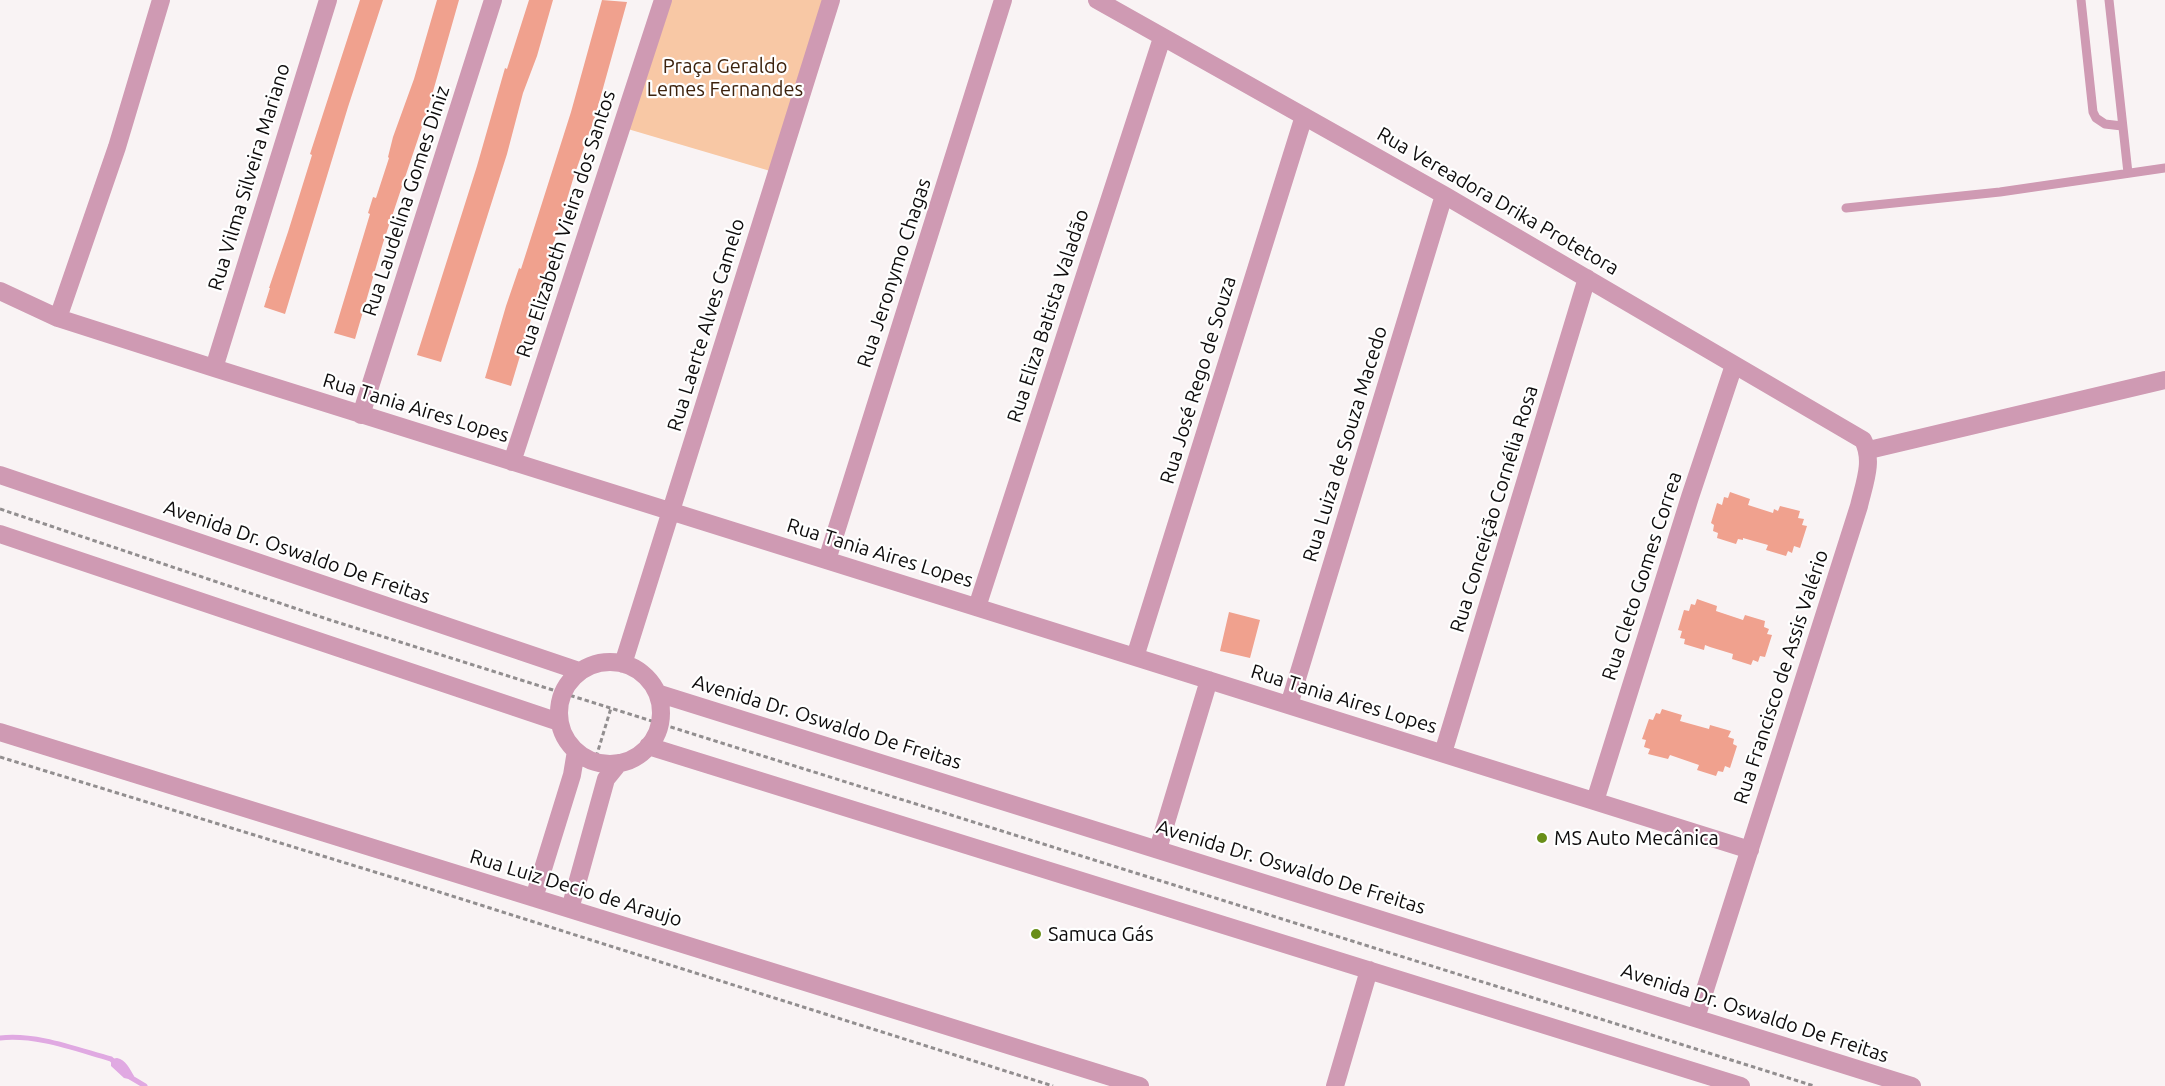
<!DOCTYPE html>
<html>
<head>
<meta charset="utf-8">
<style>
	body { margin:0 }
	canvas { display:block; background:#f9f3f4 }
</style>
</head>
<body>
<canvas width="2165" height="1086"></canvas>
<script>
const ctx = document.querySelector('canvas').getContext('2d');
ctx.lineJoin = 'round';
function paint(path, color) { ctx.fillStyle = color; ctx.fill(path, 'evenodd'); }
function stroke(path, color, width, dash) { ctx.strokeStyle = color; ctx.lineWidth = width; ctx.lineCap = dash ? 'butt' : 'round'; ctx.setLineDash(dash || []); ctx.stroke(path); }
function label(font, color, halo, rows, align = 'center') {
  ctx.font = font + ' Ubuntu,sans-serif'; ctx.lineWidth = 4.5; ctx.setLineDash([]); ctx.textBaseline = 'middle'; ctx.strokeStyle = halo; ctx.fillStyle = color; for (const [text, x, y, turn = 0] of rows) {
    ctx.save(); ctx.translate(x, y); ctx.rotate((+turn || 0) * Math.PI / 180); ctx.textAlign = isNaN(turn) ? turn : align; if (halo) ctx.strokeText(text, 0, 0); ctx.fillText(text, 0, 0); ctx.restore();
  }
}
const green = new Path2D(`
	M663,0H831L777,173L621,127Z`);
const water = new Path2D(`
	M117,1058C126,1060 129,1068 134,1076L133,1080L124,1078L111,1066V1059Z`);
const stream = new Path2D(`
	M0,1038C37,1034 75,1049 111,1059L114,1062
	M130,1077L145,1086`);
const building = new Path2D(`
	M360,0H383L348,107L285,314L264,307L270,288H269L288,232L312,155L310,154Z
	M437,0H459L428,109L383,243L355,339L334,333L364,234L370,214L368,213L373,197L376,198L389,158L388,157L393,137L414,79Z
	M529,0H553L537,56L523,93L507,154L441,362L417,355L477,166L505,68L507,69Z
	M602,0L627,2L595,117L574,176L511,386L485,378L506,306L519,268L521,269L571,112Z
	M1730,492L1750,499L1748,505L1773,513L1774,509L1778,511L1780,506L1800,511L1798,518L1804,519L1802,525L1807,526L1800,548L1794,546L1792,553L1788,551L1786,556L1766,550L1768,545L1743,538V540L1738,539L1736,544L1717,538L1718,533L1713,531L1714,525L1711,523L1717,503L1722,505L1724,497L1728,498Z
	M1697,599L1717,606L1716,611L1743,620L1745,615L1765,621L1764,627L1769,629L1767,634L1772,635L1765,657L1760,656L1758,662L1753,660L1751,665L1732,659L1733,654L1710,647L1705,645L1704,650L1684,644L1685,639L1680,638L1682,631L1678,630L1684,610L1689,611L1691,604L1695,605Z
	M1229,612L1260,620L1250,658L1220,651Z
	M1662,709L1682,715L1680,721L1709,729L1710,725L1731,731L1728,737L1734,739L1733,744L1737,746L1730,768L1725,766L1723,772L1718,771L1716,776L1697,770L1699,765L1670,755L1668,759L1648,754L1650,749L1644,747L1646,740L1642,739L1649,719L1653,720L1656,713L1660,714Z`);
const path = new Path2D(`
	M0,509L330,620L1814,1086
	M0,757L414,884L1053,1086
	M594,764L611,708`);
const lane = new Path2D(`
	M2081,0L2093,112L2096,118L2105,124L2122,126
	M2109,0L2128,173
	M1846,208L2000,192L2165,168`);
const street = new Path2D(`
	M1097,0L1444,195L1863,440C1874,461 1864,484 1859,506L1696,1018
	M0,291L58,318L214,368L1750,850
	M58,318L117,147L161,0
	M214,368L328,0
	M361,415L493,0
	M1869,450L2165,380
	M512,462L663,0
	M0,475L579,671
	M0,534L559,722
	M827,560L1003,0
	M977,607L1162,38
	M1135,657L1304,116
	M559 713a51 51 0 1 1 102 0a51 51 0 1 1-102 0Z
	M623,664L831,0
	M657,693L1912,1086
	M1289,705L1444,195
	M0,732L1140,1086
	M648,746L1741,1086
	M1443,753L1587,278
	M1595,801L1690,497L1734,365
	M1158,849L1209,680
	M534,898L572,775L576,751
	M570,909L606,779L619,763
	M1335,1086L1369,970`);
const markers = [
	[1542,838,6,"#698e18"],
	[1036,934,6,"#698e18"]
];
const parkNames = [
	["Praça Geraldo",725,66],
	["Lemes Fernandes",725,89]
];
const streetNames = [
	["Rua Vilma Silveira Mariano",249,177,-73],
	["Rua Laudelina Gomes Diniz",406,201,-72],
	["Rua Vereadora Drika Protetora",1498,201,30],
	["Rua Elizabeth Vieira dos Santos",566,224,-72],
	["Rua Jeronymo Chagas",894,273,-72],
	["Rua Eliza Batista Valadão",1048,316,-72],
	["Rua Laerte Alves Camelo",706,325,-73],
	["Rua José Rego de Souza",1198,380,-73],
	["Rua Tania Aires Lopes",416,408,17],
	["Rua Luiza de Souza Macedo",1345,444,-73],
	["Rua Conceição Cornélia Rosa",1494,509,-73],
	["Avenida Dr. Oswaldo De Freitas",297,552,19],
	["Rua Tania Aires Lopes",880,553,17],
	["Rua Cleto Gomes Correa",1642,576,-72],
	["Rua Francisco de Assis Valério",1781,677,-72],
	["Rua Tania Aires Lopes",1344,699,17],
	["Avenida Dr. Oswaldo De Freitas",827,722,17],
	["Avenida Dr. Oswaldo De Freitas",1291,867,17],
	["Rua Luiz Decio de Araujo",576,888,17],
	["Avenida Dr. Oswaldo De Freitas",1755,1013,18]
];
const poiNames = [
	["MS Auto Mecânica",1554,838],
	["Samuca Gás",1048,934]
];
paint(green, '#f8c8a5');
paint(water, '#e0a9e2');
stroke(stream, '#e0a9e2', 5);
paint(building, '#f0a18e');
stroke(path, '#928e8f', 3, [4.5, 3]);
stroke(lane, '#cf9ab3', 9);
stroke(street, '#cf9ab3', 18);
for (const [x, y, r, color] of markers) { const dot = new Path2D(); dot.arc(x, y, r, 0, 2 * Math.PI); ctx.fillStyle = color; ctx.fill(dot); stroke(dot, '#fff', 2); }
label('20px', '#3c220d', '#fff', parkNames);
label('20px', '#0e0c0c', '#fff', streetNames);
label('20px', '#0e0c0c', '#fff', poiNames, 'left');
</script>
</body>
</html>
